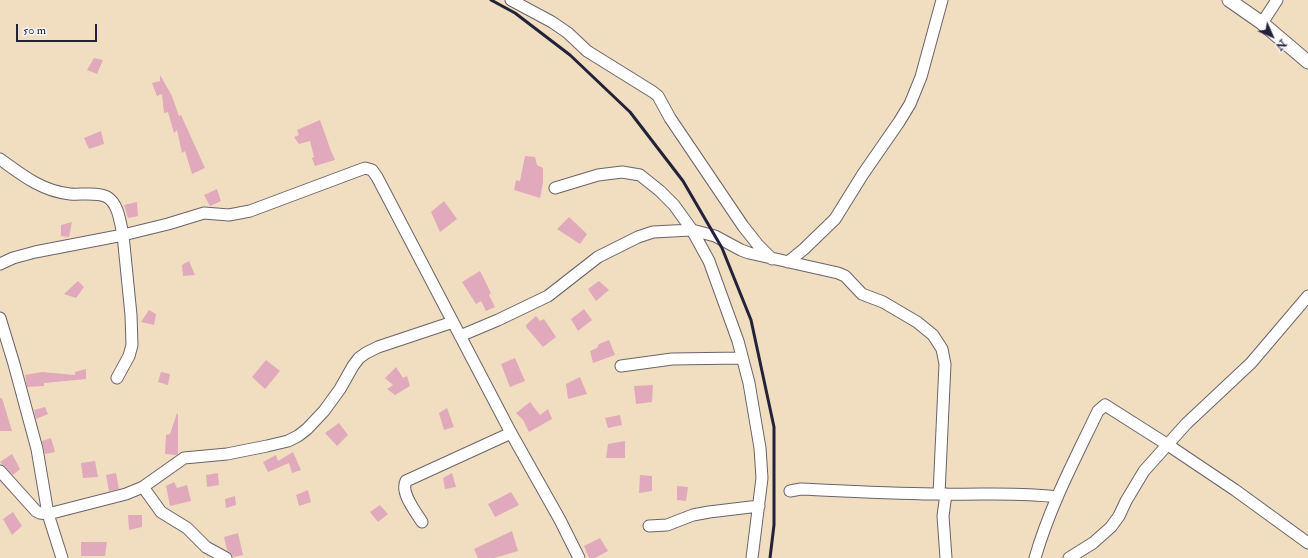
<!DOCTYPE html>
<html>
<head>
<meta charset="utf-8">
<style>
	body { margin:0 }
	#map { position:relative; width:1308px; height:558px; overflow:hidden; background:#f1dec0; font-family:"IM FELL Double Pica",serif }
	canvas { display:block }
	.north { position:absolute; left:1252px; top:16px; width:40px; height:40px; -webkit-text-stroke:3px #f6f6f2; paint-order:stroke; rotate:135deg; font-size:11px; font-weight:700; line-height:16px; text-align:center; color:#22223b }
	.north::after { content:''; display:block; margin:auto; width:14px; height:18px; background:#22223b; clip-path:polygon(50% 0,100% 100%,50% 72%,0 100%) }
	.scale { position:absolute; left:16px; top:24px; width:81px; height:18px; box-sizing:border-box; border:2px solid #22223b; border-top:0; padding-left:5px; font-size:12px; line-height:14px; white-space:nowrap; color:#22223b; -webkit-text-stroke:3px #f6f6f2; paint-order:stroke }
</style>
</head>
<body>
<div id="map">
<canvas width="1308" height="558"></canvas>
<div class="north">N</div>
<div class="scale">50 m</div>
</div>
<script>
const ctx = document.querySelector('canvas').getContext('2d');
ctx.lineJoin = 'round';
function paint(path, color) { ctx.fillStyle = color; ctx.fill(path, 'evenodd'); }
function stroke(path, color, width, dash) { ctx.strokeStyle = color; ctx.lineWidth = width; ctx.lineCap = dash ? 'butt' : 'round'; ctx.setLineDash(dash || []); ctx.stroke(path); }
const building = new Path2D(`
	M94,58L103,60L97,74L87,70Z
	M160,75L172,96L179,116L181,115L205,168L192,174L185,151L182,153L177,130L174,133L168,112L164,113L162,94L157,96L152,83L160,81Z
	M320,120L331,151L335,160L315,166L312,158L314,157L310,141L299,144L294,137L299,135L297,130Z
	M101,131L104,144L89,149L84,138Z
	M525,156L535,157L537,165L543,168V183L540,198L514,190L516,180L520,181Z
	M217,189L221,201L210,206L204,195Z
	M444,201L457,219L440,232L431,212Z
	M137,202L138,216L128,218L124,205Z
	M569,217L587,234L580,244L557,229Z
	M72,222L69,237L61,236V225Z
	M189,261L195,275L183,276L182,265Z
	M480,271L491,293L489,295L495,307L486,311L481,301L476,304L462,282Z
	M78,281L84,287L76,298L64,294Z
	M599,281L609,290L596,301L588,289Z
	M584,309L592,320L578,331L571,319Z
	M149,310L156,314L154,325L141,322Z
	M536,316L540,321L544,319L556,337L543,347L526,327V325Z
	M609,340L615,355L593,363L590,351L597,348L599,344Z
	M515,358L525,381L510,387L501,364Z
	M266,360L280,371L265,389L252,377Z
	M396,367L403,378L407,376L410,386L395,395L387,389L393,385L385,378Z
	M86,369V379L44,383V386L27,387L25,375L42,372L75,375V372Z
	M161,372L170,374L168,385L158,382Z
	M580,377L587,394L568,399L566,384Z
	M653,385L652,402L636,404L634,386Z
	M0,398H2L12,431H0Z
	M530,402L540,415L548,409L552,419L529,432L523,420L516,413Z
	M45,407L48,414L36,419L34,410Z
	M447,408L454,427L444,430L439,413Z
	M177,413L178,414V454L176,455L165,454L166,435L170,434Z
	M620,415L622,425L608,428L605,418Z
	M339,423L348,435L337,446L325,433Z
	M51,438L55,452L45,454L42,441Z
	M625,441V458H606L608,444Z
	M293,452L301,470L292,473L289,463L268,472L263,462L276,455L278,461Z
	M12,454L20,469L13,475L0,462Z
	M95,461L98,477L83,478L81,463Z
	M116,473L119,489L109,491L106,475Z
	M218,473L219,485L207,487L206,475Z
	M452,473L456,487L445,489L443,478Z
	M640,475L652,476V491L639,493Z
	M174,482L177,488L187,485L191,501L170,506L166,486Z
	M677,486L688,487L686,501L677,500Z
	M308,490L311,502L299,506L296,495Z
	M511,492L519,505L495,517L488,504Z
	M235,496L236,505L226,508L225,499Z
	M380,505L388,514L378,522L370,512Z
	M13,512L22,526L12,535L3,519Z
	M128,515H142V527L129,530Z
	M512,531L518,551L494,558H478L474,549Z
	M238,533L243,555L233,557L232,554L227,550L224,537Z
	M600,538L608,551L595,558H589L584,546Z
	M81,542H107L105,556H81Z`);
const minor = new Path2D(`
	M511,0L552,22L568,33L587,51L653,92L658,96L670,118L743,226L758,245L772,259
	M1262,23L1277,0
	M0,159C22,175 42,191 70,194C80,195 98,192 107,197C119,204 120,223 123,235L168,224L204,213L229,215L250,211L365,168L372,170L377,177L511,433L560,520L579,558
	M555,188L598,175L622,172L640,175L660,191L674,205L692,230L709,261L738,341L749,383L760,448L762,478L752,558
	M788,262L804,249L835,219L863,174L899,122L910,104L921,77L942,0
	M0,264L13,258L35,252L123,235L131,315L132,345L129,356L117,378
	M0,318L14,364L37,449L48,514L62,558
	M460,336L498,320L548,296L598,257L638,237L653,232L692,230L715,236L741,250L749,253L838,273L845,276L862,294L883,302L917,322L933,335L942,349L945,364L939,494
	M621,366L672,359L742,358
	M0,471L36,511L40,513L48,514L126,494L143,487L184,458L227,454L267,446L288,441L298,436L307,429L324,411L340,389L353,366L359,358L366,353L378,347L453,322
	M143,487L161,512L187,528L206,547L226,558
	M790,491L801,489C849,491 896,494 944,494C982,495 1019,492 1057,497
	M422,522C416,512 400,493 406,481L511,433
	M649,526L667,525L693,515L709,512L759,506
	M946,558L943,516L946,494
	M1035,558C1050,506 1075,459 1098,411L1105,405L1168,445L1235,490L1308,543
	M1069,558L1093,543L1111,527L1119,516L1126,501L1144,471L1186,424L1251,363L1308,296`);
const major = new Path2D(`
	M1229,0L1262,23L1308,62`);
const rail = new Path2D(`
	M491,0L515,13L570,55L630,112L683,181L722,248L751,320L774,427V525L770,558`);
paint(building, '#e0a9bc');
stroke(minor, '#6a646a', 13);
stroke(major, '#6a646a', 15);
stroke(minor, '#fff', 11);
stroke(major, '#fff', 13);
stroke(rail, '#22223b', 3);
</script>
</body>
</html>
